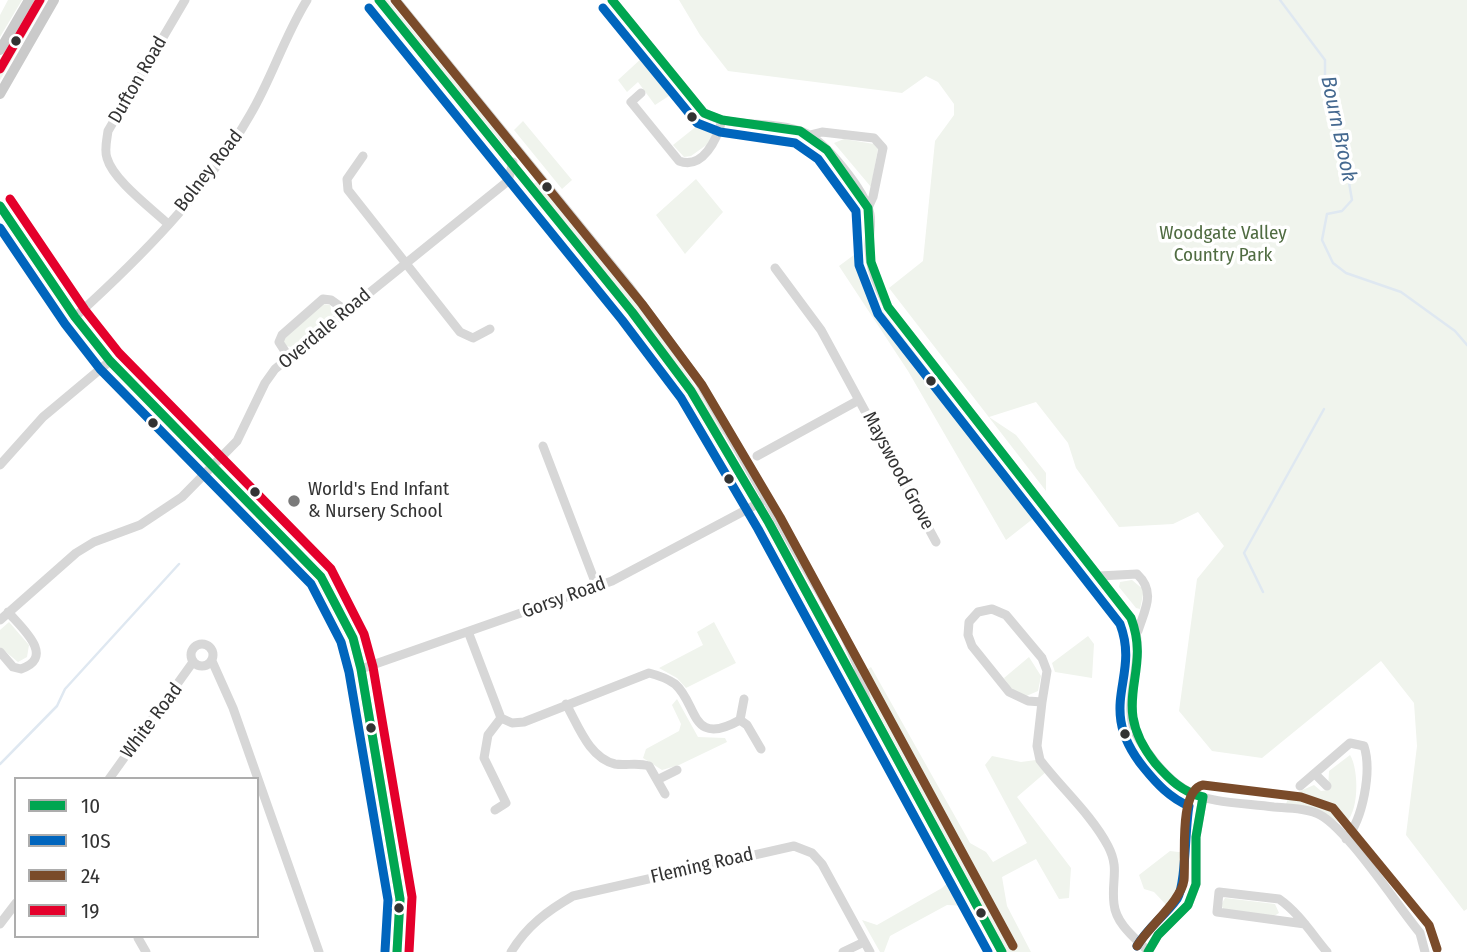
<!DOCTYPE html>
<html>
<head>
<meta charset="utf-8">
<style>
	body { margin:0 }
	#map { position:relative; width:1467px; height:952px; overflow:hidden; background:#fff; font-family:"Fira Sans Condensed",sans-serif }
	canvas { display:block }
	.legend { position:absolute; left:14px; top:777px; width:245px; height:161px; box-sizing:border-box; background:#fff; border:2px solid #adadad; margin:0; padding:9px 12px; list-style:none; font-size:21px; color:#333 }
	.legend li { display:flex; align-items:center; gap:14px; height:35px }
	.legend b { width:35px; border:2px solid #adadad }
</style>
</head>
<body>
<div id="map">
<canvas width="1467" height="952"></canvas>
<ul class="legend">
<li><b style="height:9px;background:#00a651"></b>10</li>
<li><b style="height:9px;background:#0065bd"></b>10S</li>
<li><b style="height:9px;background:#7a4b2a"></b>24</li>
<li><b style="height:9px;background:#e4002b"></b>19</li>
</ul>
</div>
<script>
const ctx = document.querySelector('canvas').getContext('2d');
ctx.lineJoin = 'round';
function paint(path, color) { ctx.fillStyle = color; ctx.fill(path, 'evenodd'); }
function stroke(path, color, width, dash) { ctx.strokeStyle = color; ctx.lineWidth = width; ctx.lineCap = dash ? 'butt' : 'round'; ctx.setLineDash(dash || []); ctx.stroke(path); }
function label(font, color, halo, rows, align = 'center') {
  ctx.font = font + ' "Fira Sans Condensed",sans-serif'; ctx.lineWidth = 7; ctx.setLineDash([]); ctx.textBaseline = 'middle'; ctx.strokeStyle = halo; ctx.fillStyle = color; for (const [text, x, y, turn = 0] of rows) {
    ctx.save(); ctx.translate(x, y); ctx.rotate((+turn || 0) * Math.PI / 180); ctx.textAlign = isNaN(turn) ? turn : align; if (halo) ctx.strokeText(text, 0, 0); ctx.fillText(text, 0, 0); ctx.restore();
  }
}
const green = new Path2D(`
	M8,0H22L0,37V15Z
	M34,0H46L0,80V59Z
	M383,0H388L513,152L511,154Z
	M679,0H1467V909L1464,911L1406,835L1417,746L1414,703L1381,661L1262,758L1212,751L1179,711L1197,579L1224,546L1198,512L1173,524L1119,527L1076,468L1068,443L1036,402L989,417L1016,435L1046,473V491L889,288L923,261L935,141L954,115V104L938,82L926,76L902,93L728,71L700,35Z
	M643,57L675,92L655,105L638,82L627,92L618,80Z
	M523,121L572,180L562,189L514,130Z
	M703,121L712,133V141L691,156L684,157L673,145Z
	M844,139L874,144L878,149L871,187L834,143Z
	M696,179L723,212L685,254L656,215Z
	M537,182L662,336L726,433L723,435L636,310L533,184Z
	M862,249L865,278L878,305L1039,514L1006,540L908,371L839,266Z
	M323,304L330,305L333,315L292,347L285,346L283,338Z
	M1132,580L1144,590L1140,609L1136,608L1119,587L1120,582Z
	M9,622L29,645L27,657L18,662L0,647V630Z
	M714,622L736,663L686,688L677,678L659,668L703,645L697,632Z
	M1088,636L1094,644L1092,678L1055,672L1052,663Z
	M1029,657L1041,676L1038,691L1024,697L1010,687L1004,678Z
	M871,667L970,843L986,852L993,862L1027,843L985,765L992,756L1021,762L1036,760L1046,772L1017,797L1071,868L1069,898L1059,899L1036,859L1002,877L1007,906L1031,952H1007L865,689L864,672Z
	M677,699L698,737L725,738L727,742L679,765L662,770L643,758L646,749L679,731L681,724L672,705Z
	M1350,755C1359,769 1360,815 1343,825L1314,808L1286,804L1289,796L1314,785L1321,791L1328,790L1329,771Z
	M1170,851L1187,853L1181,898L1170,909L1154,892L1144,889L1139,875Z
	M953,878L968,906L947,905L890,936L884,952H880L862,920L877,925L942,888Z
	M1225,898L1275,904L1279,913L1274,916L1224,910L1221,905Z`);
const stream = new Path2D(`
	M1280,0L1325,60V78L1334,96L1352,200L1342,211L1327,214L1322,240L1333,263L1346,273L1401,292L1455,331L1467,345
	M1263,592L1244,553L1324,409
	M0,764L57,706L65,689L179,564`);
const minor = new Path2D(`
	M379,0L632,312L691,391L769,523L1002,952
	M396,0L628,285L698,380L844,635L858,667L866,698
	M612,0L704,113C734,129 771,120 803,132C825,140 865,191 870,214C872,224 869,235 869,246C869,268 878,287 888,307L1131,618C1151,657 1115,704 1140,741C1182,805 1204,799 1274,807C1288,808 1304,808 1316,813C1344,823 1398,907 1420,933L1425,952
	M641,93L631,102L679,161C703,170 717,139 722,120
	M810,135L822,132L874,138L883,148L873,197L868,208
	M363,156L347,179L348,190L460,332L473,338L490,329
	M0,206L75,317L110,361L321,577L353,638L361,669L400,899L397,952
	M168,224C151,208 113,180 107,158C104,150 107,139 108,131L185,0
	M775,268L821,330L936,542
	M75,317C140,258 206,192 250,115C272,78 284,37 307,0
	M288,356L279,342L282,335L323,299L331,300L345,310
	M543,446L597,587
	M757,456L859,400
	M0,465L43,417L110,361
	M1099,576L1137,574C1156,592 1145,609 1138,631
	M0,620L76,553L94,542L140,525L182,497L237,441L265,383L275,369L508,181L513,162
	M469,634L501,718L512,723L524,722L649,673C657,675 668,679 675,684C698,704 690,748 740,720L744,699
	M191 655a11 11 0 1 1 22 0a11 11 0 1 1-22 0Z
	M0,652L13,667L21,669C56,657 22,628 8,612
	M212,661L233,708L319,952
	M361,669L612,581L761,502
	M1042,702L1047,671L1042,658L1006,615L992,609L978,612L969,622L968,635L972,646L1009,692L1028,701L1042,702L1037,746L1040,760C1062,789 1091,814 1108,846C1120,869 1111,880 1114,904C1116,924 1135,938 1148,951
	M566,704C578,725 589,758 615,764C626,766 637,762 649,766L665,794
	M740,720L747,725L761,749
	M1315,774L1327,786
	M109,779L193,662
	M659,779L677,770
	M1300,786L1350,743L1364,746C1372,771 1363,819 1346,839
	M495,810L506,803L484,758L488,735L501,718
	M0,924L16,903
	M1305,924L1217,912L1219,892L1279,899C1298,912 1312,934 1327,952
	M138,938L146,952
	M511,952C527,926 547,911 573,896L794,846L812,853L822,864L870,952
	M843,952L864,942
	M1148,952L1158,935L1188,905L1196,884V837L1203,797`);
const major = new Path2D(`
	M0,50L29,0
	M0,94L54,0`);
const bus1 = new Path2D(`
	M379,0L632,312L691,391L769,523L1002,952
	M612,0L704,113L722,120L800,131L827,150L868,208L871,262L888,307L1131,618C1153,676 1107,702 1155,763C1169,779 1182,792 1203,797L1196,837V884L1188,905L1158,935L1148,952
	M0,206L75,317L110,361L321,577L353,638L361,669L400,899L397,952`);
const bus2 = new Path2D(`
	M369,8L622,320L681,398L758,529L988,952
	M603,8L697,123L720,132L795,143L818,159L856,211L859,265L878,314L1120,624C1141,679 1094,706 1144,768C1157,784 1170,798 1189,806C1185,827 1186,885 1177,899C1165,916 1148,927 1137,946
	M0,228L65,324L100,369L311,584L341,642L349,672L388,900L385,951`);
const bus3 = new Path2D(`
	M395,0L642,304L702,385L780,517L1013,946
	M1137,946C1150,925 1181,901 1184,880C1186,860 1178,790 1203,785L1301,797L1333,808L1429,925L1437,949`);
const bus4 = new Path2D(`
	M0,69L40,0
	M10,199L85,310L119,353L331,569L364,634L373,667L412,897L409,952`);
const markers = [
	[16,41,6,"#333"],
	[692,117,6,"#333"],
	[547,187,6,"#333"],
	[931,381,6,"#333"],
	[153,423,6,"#333"],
	[729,479,6,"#333"],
	[255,492,6,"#333"],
	[294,501,7,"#7a7a7a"],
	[371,728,6,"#333"],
	[1125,734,6,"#333"],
	[399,908,6,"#333"],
	[981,913,6,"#333"]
];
const streetNames = [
	["Dufton Road",138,80,-60],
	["Bolney Road",209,171,-52],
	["Overdale Road",325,329,-40],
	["Mayswood Grove",898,471,62],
	["Gorsy Road",564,598,-20],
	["White Road",152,721,-53],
	["Fleming Road",702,866,-13]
];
const parkNames = [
	["Woodgate Valley",1223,234],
	["Country Park",1223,256]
];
const poiNames = [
	["World's End Infant",308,490],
	["& Nursery School",308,512]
];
const waterNames = [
	["Bourn Brook",1338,129,78]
];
paint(green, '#f0f4ed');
stroke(stream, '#dfe8f1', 2.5);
stroke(minor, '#d7d7d7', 9);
stroke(major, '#cacaca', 10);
stroke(bus1, '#00a651', 9);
stroke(bus2, '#0065bd', 9);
stroke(bus3, '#7a4b2a', 9);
stroke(bus4, '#e4002b', 9);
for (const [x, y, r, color] of markers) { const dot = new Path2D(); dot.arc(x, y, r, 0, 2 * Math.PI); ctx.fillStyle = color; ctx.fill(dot); stroke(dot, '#fff', 2.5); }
label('19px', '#333', '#fff', streetNames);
label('19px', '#506c42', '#fff', parkNames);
label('19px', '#333', '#fff', poiNames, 'left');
label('italic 21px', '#456990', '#fff', waterNames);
</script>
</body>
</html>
